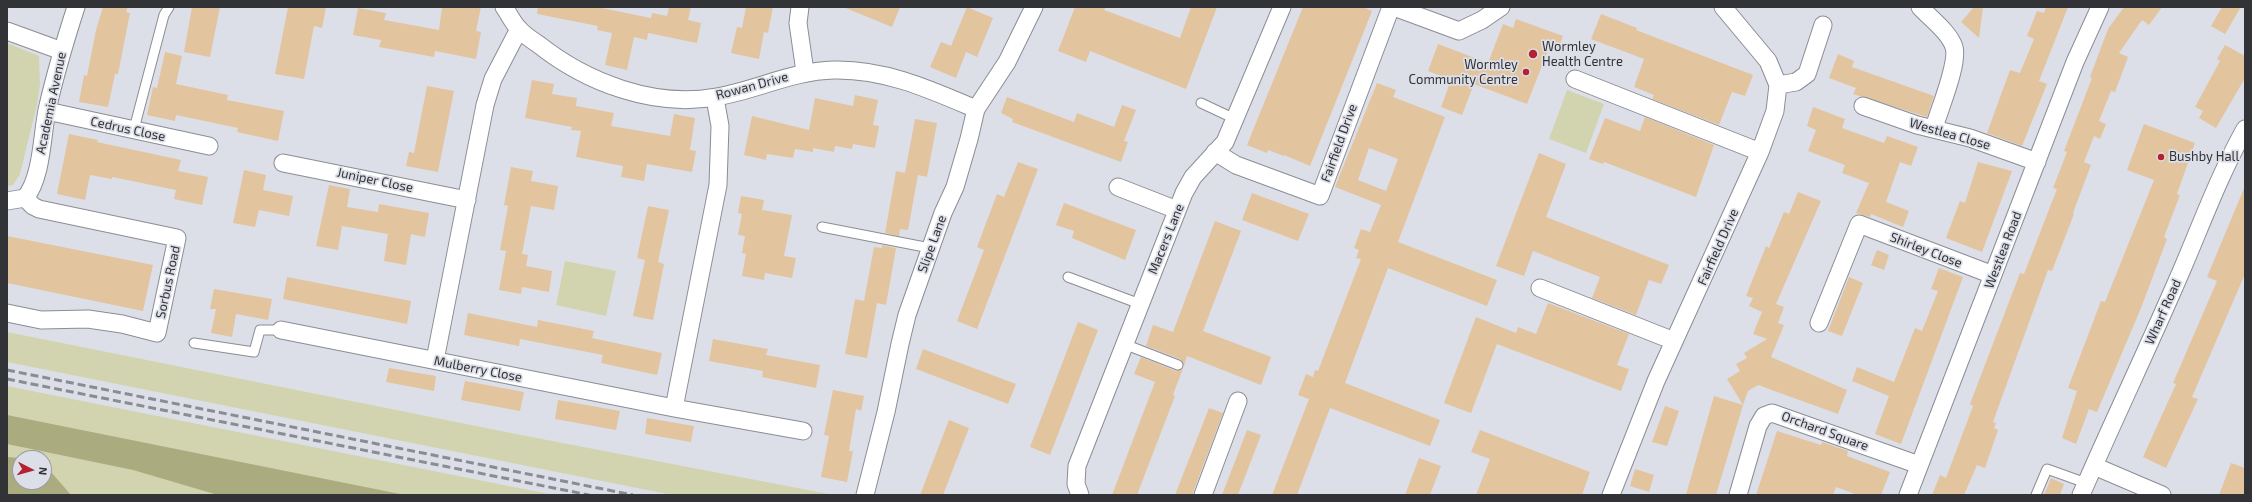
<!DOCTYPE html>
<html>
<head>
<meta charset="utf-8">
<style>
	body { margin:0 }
	#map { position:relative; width:2252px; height:502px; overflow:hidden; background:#dddfe8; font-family:"Exo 2",sans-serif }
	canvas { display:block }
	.frame { position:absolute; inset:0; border:8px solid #323336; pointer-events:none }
	.north { position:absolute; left:12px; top:450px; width:40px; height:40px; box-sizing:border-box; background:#dddfe8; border:1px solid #999aa1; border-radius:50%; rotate:96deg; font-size:11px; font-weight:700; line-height:16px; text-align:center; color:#323336 }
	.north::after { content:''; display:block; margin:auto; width:14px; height:18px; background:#b42232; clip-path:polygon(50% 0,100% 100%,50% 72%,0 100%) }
</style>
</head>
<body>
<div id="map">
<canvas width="2252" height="502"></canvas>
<div class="frame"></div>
<div class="north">N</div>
</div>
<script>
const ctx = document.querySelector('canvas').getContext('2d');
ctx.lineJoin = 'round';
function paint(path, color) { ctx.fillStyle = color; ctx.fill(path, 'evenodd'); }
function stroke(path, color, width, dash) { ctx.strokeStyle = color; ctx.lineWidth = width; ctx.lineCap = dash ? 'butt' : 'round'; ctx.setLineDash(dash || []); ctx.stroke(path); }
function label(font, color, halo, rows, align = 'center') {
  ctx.font = font + ' "Exo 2",sans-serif'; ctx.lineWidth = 3.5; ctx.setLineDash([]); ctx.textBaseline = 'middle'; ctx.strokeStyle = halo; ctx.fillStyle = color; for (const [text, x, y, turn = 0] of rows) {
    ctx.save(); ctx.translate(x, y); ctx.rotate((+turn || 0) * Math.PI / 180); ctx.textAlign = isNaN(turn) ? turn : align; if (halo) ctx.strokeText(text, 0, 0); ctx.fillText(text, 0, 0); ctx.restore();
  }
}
const green = new Path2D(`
	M7,43L39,56L40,84L37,105L20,174L13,185L8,186Z
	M1567,90L1604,104L1586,153L1549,139Z
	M565,261L616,271L606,316L556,305Z
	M7,332L521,435L834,495H672L7,362Z
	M7,386L554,495H7ZM20,458H44V482H20Z`);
const forest = new Path2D(`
	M7,415L405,495H218L133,470L7,444Z
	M7,457L20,458V482H44V469L51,472L71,495H7Z`);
const building = new Path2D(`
	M103,7H128L126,12L130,13L118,74H115L108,107L79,102L84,75L87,76L96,30Z
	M192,7H220L210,57L184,52Z
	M288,7H326L322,28L314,26L304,79L275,74Z
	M442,7H481L476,31L481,32L476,59L435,51L434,57L379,47L381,40L353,35L358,8L386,13L384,20L439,30Z
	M538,7H597L651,18L652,13L667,16L669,7H691L688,20L701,23L697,43L648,33L647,40L634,37L627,70L605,65L612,33L597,30L598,26L537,14Z
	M746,7H773L768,33L764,32L759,59L731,53L737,27L742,28Z
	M843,7H900L892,27Z
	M967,7L993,18L977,57L966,52L956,78L930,67L941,42L951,46Z
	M1075,7H1106L1104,10L1180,38L1191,7H1217L1186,89L1090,51L1086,62L1058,51Z
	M1303,7H1363L1372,11L1310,166L1284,155V156L1268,150L1267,153L1247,145Z
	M1974,7H1983L1979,38L1961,22Z
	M2046,7H2068L2039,81L2047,84L2022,146L1987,133L2010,70L2020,73L2034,39L2027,36L2037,11L2044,13Z
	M2124,7H2162L2149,25L2142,20L2119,53L2128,57L2115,92L2111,91L2099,121L2106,124L2100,139L2094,136L2084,162L2091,165L2073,213L2074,214L2052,271L2048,270L1993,422L1996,423L1994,428L1998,430L1985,468L1977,465L1964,495H1932L1940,475L1946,478L1973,406L1970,404L2020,273L2024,274L2057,189L2053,188L2067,152L2064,151L2092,78L2090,77L2108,29Z
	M2222,7H2241L2225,34L2211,26Z
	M1601,14L1637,28L1636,30L1753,75L1745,96L1732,92L1719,125L1652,99L1654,95L1634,87L1644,59L1591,39Z
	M1516,19L1563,36L1557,51L1549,48L1527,104L1474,84L1462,115L1441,107L1451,80L1428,71L1438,44L1488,63L1503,24L1513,28Z
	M2225,45L2245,56V78L2216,128L2199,118L2203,111L2195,107L2220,61L2217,59Z
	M165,52L182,56L176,84L228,95L227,100L284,111L278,141L237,132L238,128L176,115L175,121L147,115L153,87L157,88Z
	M1838,54L1854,61L1852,67L1934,96L1927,117L1853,94L1856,88L1829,78Z
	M532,80L554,84L552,94L577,98L576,106L614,113L611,126L670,136L674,114L695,118L690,150L696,151L692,172L647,164L644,181L621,177L623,166L576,157L581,131L571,130L572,127L525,118Z
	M1377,83L1396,90L1393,97L1445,117L1398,242L1497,280L1487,306L1388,268L1345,383L1440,420L1430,446L1330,408L1297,495H1272L1309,399L1298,395L1306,374L1313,377L1315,370L1318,371L1361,259L1356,258L1359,250L1354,248L1361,229L1370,232L1381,205L1335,187ZM1369,148L1398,159L1386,191L1358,180Z
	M427,86L454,91L438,172L406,166L409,152L414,153Z
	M855,95L878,100L873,125L879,126L875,148L853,144L852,149L835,146L834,152L813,148V152L795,149L793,158L767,154L766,160L744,155L752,116L809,130L815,98L853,106Z
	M1007,97L1074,122L1077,113L1114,127L1122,105L1136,110L1124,141L1128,142L1121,162L1012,122L1013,119L1001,113Z
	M1813,107L1845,119L1842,128L1884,143L1887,136L1918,147L1911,166L1900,162L1886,202L1909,211L1903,227L1871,214L1870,217L1856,213L1869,183L1842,173L1845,165L1808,151L1816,130L1807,126Z
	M1645,117L1714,145L1696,197L1604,162L1603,164L1589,159L1605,118L1640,131Z
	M915,119L937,123L927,177L918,175L908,230L900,229L899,236L885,233L896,171L905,173Z
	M2144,124L2195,143L2177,194L2180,195L2164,237L2167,239L2141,308L2097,412L2089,409L2076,444L2062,438L2077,391L2068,388L2101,301L2105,302L2154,180L2127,170Z
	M69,134L98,140L97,142L181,160L178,171L208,177L202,205L174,199L176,190L112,177V179L90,175L85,200L57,194Z
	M1539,153L1566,164L1546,217L1669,265L1661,284L1649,280L1636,315L1592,298L1600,277L1533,251L1524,276L1496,266Z
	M1018,162L1038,169L977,329L957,321L984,250L977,247L997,194L1004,197Z
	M1978,162L2012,171L1982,252L1946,238L1960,201L1965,203Z
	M511,167L533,171L531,181L558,186L554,210L531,206L522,254L528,255L526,266L552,271L549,292L522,287L521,294L499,290L506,251L500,250L508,206L504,205Z
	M244,170L266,175L263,190L293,196L289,216L259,210L255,227L233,223Z
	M329,185L350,189L347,207L378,212L379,204L429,213L425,237L411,234L406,265L384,261L388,234L342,226L338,250L316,246Z
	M2245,186V274L2192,397L2198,399L2166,468L2143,457L2176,384L2173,383L2217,281L2207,277Z
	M1798,192L1821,201L1776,304L1784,307L1778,323L1784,325L1771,357L1847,390L1838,414L1758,385L1748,391L1743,405L1727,379L1740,371L1736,364L1747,358L1744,353L1767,339L1753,334L1762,312L1749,306L1753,298L1746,296L1766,246L1769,248L1784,212L1789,214Z
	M1252,193L1309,214L1298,241L1242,220Z
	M741,196L764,200L762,210L792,215L784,256L796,258L792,278L765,273L764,280L742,276L746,254L742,253L745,236L738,235L742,214L738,213Z
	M1064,203L1136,230L1125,260L1072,238L1074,231L1056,225Z
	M648,206L669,210L658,262L664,264L653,320L633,316L645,260L637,258Z
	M1215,221L1241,231L1203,331L1271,357L1261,385L1187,356L1184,366L1180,359L1146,346L1153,325L1173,332Z
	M7,236L153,265L143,311L7,283Z
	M882,245L896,248L886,305L877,303L867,358L845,354L855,299L864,301L874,247L882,248Z
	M1877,250L1889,255L1884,270L1871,265Z
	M1939,268L1963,277L1901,444L1875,434L1889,396L1852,381L1857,367L1894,382L1915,328L1922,331L1938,291L1931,289Z
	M287,277L411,301L407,324L283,299Z
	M1849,277L1863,283L1842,336L1828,331Z
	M214,289L272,299L268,320L236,314L232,337L211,333L216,309H210Z
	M1548,303L1629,334L1617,365L1629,369L1621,391L1497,344L1471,413L1444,403L1476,317L1516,333L1518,327L1536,334Z
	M468,313L537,327L538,320L594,331L592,338L662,353L657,375L601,363L603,355L520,339L519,346L464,335Z
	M1078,322L1098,330L1050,455L1030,447Z
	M713,339L768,349L766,355L820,365L816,388L762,377L763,371L709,361Z
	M923,349L1016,384L1008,404L916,369Z
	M1141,357L1176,371L1183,368L1173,395L1175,396L1137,495H1112L1155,382L1134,374Z
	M389,368L436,376L434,391L386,382Z
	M465,381L524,392L520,411L461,400Z
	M833,390L864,396L861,411L856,409L849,451H853L847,482L821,477L829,436L824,435Z
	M1714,396L1743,405L1716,495H1686Z
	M558,400L620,411L616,430L555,419Z
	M1665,406L1679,411L1667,446L1652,442Z
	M1209,408L1223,413L1192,495H1175Z
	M647,418L694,426L691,442L645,434Z
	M949,420L969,428L943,495H920Z
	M1247,430L1261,435L1238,495H1222Z
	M1480,430L1590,472L1582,495H1476L1490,459L1471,452Z
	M1777,431L1821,445L1822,442L1848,451L1847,456L1890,472L1881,495H1858L1836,487L1833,495H1756Z
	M1419,458L1441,466L1430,495H1405Z
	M2231,463L2245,468V495H2219Z
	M1635,469L1654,475L1649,492L1630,486Z
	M2051,478L2064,484L2060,495H2044Z`);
const service = new Path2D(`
	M1201,103L1235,119
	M134,129L164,15L169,7
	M822,227L930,248
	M1068,277L1140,304
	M194,343L254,352L260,330H281
	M1124,344L1178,365
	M2036,495L2047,469L2086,483`);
const minor = new Path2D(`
	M504,7C509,14 513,23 519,29C524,35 532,40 538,44C587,83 654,108 716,97C757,90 792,71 834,70C885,69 929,89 976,109
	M800,7L798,23L805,72
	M1394,7L1459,31L1482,20L1501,7
	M1920,7C1931,19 1949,32 1954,47C1959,63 1939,110 1934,128
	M7,31L62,51
	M1575,79L1760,152
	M1778,85L1796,82L1807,74L1823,25
	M1863,106L1917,125L1970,138L2037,162
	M47,111L209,146
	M1215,152L1236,165L1320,196L1391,7
	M283,163L467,200
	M1118,187L1177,210
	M7,201L25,198C42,178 42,135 47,110C55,75 65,41 76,7
	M1540,288L1674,341
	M7,313L41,320L88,319L122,324L157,333L177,238L39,209L33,206L25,198
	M1819,323L1859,224L1993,275
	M281,330L674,408L803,431
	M435,360L485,105L493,79L519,29
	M674,408L718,185L720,126L715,98
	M2094,466L2162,495
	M865,495L886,412L900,344L907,315L943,213L955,187L969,139L976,109L1007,62L1034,7
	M1080,495L1076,484L1077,466L1184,193L1193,177L1225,142L1282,7
	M1203,495L1238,401
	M1611,495L1656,381L1760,152L1775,111L1778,85L1768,61L1723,7
	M1738,495L1758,426L1764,416L1772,413L1919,465
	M1908,495L2075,62L2100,7
	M2081,495C2114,419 2150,344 2183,267C2203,220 2220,174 2245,129`);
const rail = new Path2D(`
	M7,370L633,495
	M7,379L589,495`);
const markers = [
	[1533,54,5,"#b42232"],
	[1526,72,4,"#b42232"],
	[2161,157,4,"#b42232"]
];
const poiNames = [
	["Wormley",1542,47],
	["Health Centre",1542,62],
	["Wormley",1518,65,"right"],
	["Community Centre",1518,80,"right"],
	["Bushby Hall",2169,157]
];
const streetNames = [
	["Rowan Drive",752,86,-15],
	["Academia Avenue",51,103,-78],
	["Cedrus Close",128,129,12],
	["Westlea Close",1950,134,16],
	["Fairfield Drive",1339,143,-70],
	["Juniper Close",375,180,12],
	["Macers Lane",1166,239,-68],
	["Slipe Lane",932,244,-70],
	["Fairfield Drive",1718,247,-66],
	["Shirley Close",1926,250,21],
	["Westlea Road",2003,250,-69],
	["Sorbus Road",168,282,-78],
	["Wharf Road",2163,312,-66],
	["Mulberry Close",478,369,11],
	["Orchard Square",1825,431,20]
];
paint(green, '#d2d4af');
paint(forest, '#aaac80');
paint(building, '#e2c49f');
stroke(service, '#8b8d95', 11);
stroke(minor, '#8b8d95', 19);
stroke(service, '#fff', 9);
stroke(minor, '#fff', 17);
stroke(rail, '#8a8c92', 3, [8, 4]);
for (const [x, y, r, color] of markers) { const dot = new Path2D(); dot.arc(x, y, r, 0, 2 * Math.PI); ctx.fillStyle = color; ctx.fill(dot); stroke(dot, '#dddfe8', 1.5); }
label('13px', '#323336', '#dddfe8', poiNames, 'left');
label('13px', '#323336', '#dddfe8', streetNames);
</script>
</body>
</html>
